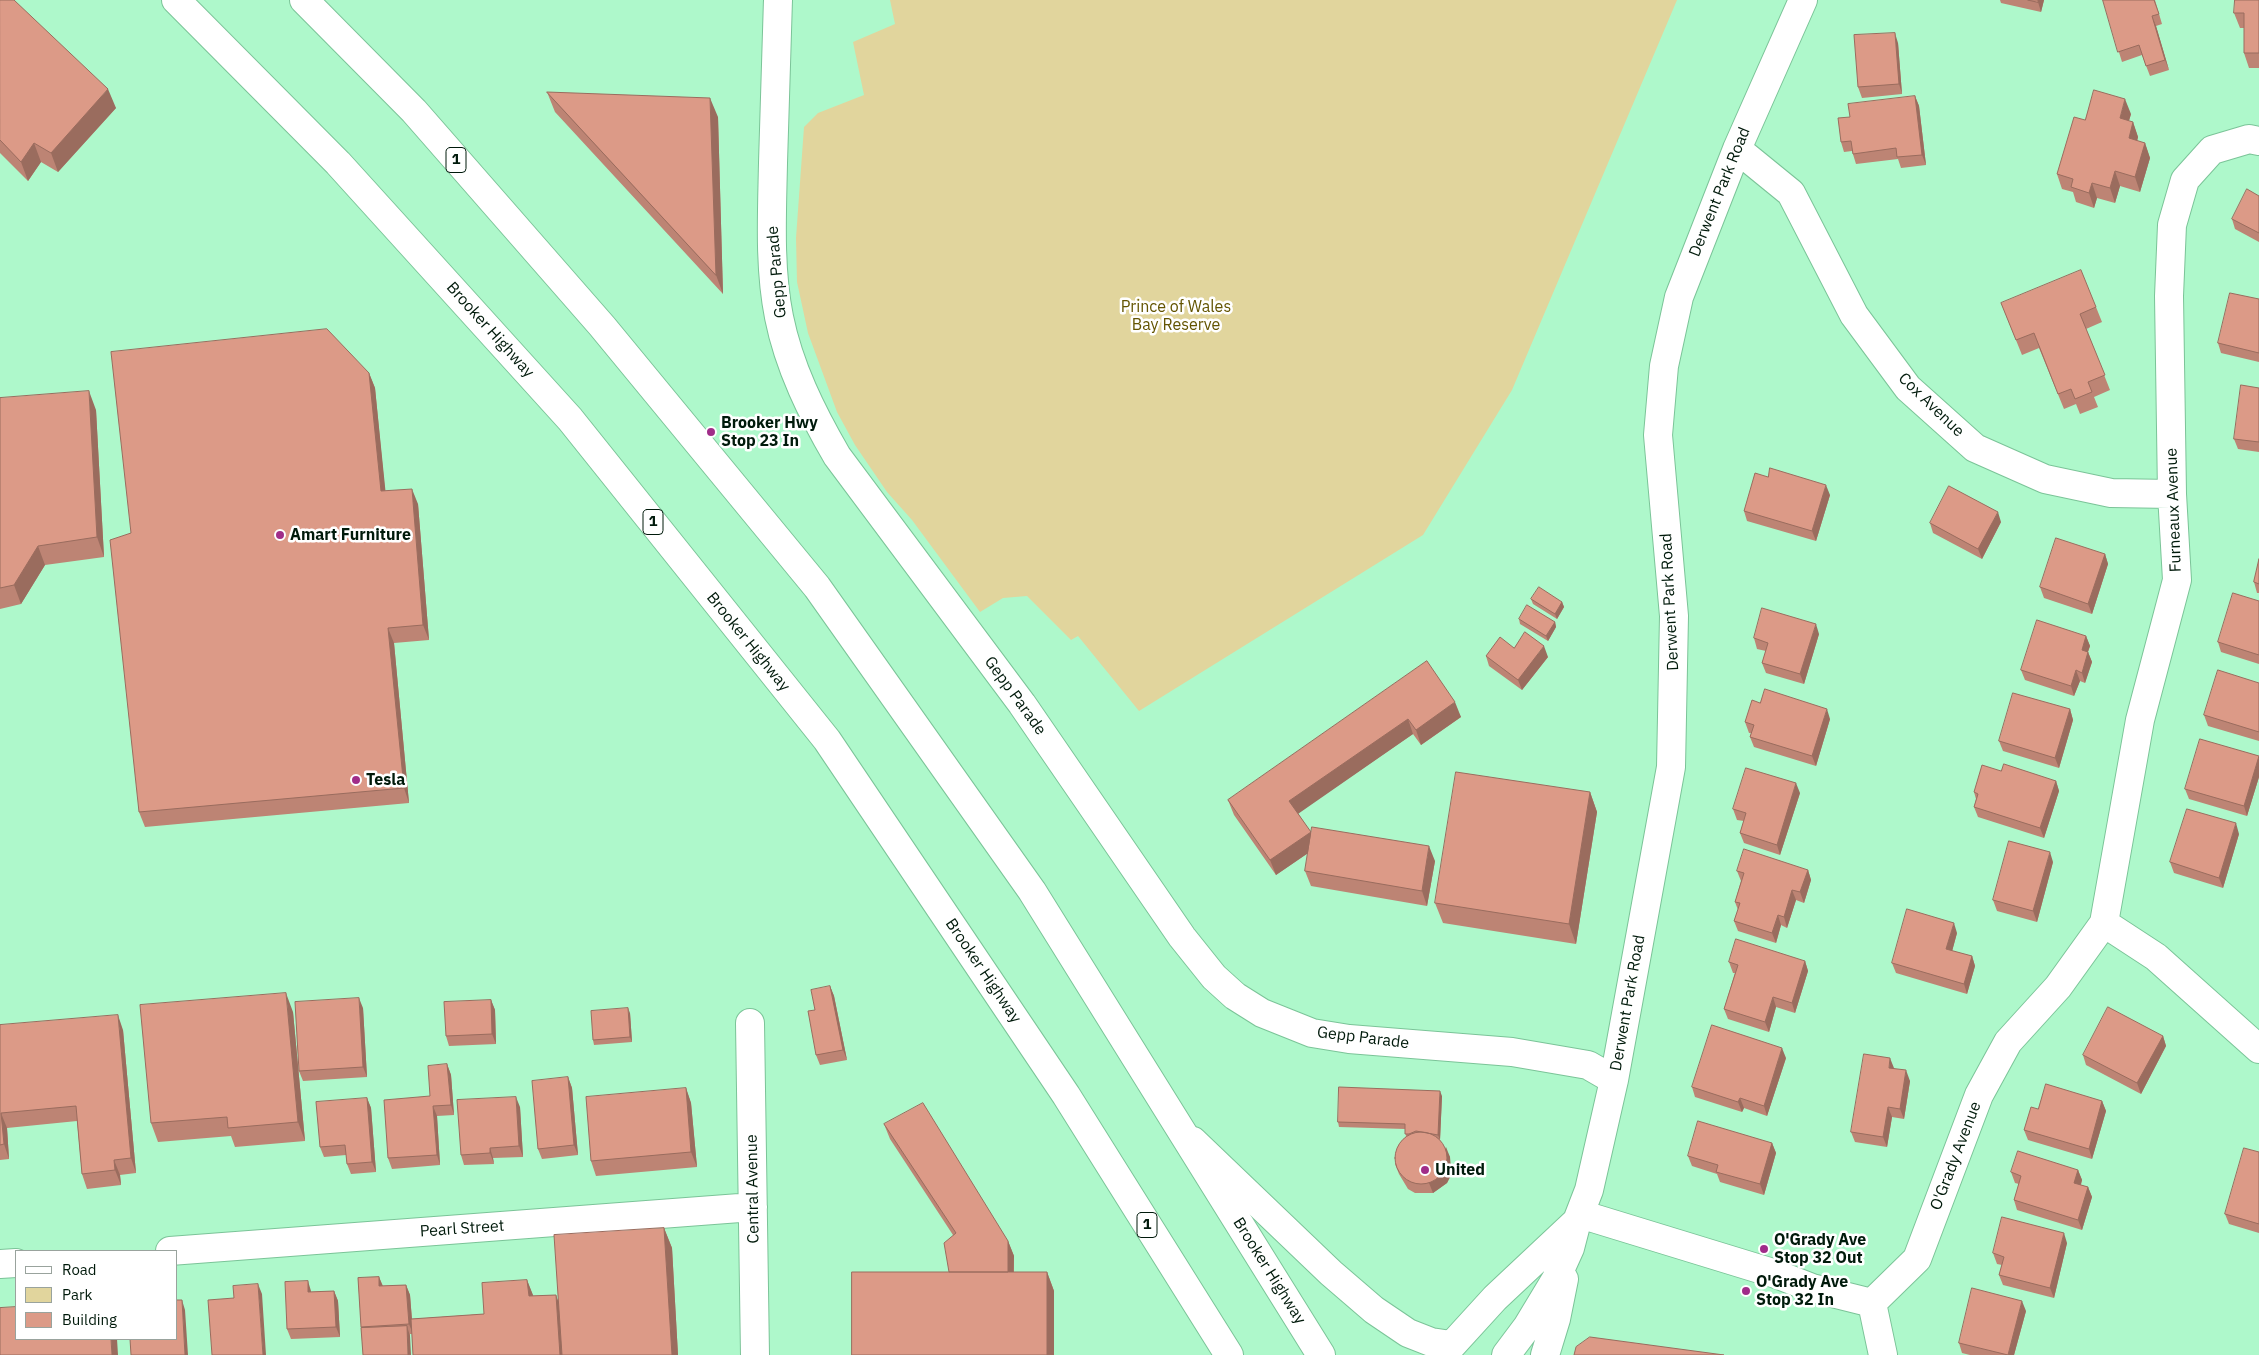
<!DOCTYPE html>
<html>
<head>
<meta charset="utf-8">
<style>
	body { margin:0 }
	#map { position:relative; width:2259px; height:1355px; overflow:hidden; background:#aef8cb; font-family:"IBM Plex Sans",sans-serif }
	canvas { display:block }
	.legend { position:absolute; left:15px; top:1250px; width:162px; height:90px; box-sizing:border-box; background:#fff; border:1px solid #99a39d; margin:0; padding:6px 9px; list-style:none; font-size:15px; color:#001a0b }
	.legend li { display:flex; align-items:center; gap:10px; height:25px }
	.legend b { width:25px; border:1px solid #99a39d }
</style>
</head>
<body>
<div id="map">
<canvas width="2259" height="1355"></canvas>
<ul class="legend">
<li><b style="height:6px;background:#fff"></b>Road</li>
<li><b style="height:14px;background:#e1d59d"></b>Park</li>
<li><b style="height:14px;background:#dc9a87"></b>Building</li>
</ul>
</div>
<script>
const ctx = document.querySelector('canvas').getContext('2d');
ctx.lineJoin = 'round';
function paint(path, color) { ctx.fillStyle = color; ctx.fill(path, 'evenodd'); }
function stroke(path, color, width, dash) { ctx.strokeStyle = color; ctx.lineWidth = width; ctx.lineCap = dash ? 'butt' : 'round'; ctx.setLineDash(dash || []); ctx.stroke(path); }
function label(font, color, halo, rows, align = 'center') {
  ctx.font = font + ' "IBM Plex Sans",sans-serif'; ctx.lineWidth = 5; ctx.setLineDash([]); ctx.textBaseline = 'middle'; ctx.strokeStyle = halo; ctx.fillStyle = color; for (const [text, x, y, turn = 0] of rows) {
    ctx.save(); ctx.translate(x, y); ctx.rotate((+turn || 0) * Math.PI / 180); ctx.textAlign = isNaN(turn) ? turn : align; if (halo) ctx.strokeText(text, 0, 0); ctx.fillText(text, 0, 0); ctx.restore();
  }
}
const green = new Path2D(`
	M890,0H1677L1512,390L1423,535L1139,711L1078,636L1071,640L1027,596L1003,598L980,612L912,520L887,492L855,445L837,412L808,333L797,282L796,238L804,127L818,113L864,95L853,42L895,24Z`);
const minor = new Path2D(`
	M778,0C776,54 775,108 773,163C772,214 769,267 779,317C789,367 812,413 837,456L1022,704L1182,937L1214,977L1235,996L1262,1013L1312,1033L1349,1039L1512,1052L1588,1065L1614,1080
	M1737,149L1791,193L1854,315L1908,388L1975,448L2045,479L2111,493L2172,494
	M2104,923L2140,720L2177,580L2172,494L2169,296L2172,225L2185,180L2212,150L2249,139L2259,141
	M750,1023L755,1355
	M1193,1141L1331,1273L1374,1310L1408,1333L1431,1342L1451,1345
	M1580,1214L1776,1274L1812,1288L1872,1303L1917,1259L1979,1095L2008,1042L2058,987L2104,923L2156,957L2259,1049
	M170,1251L753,1207
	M0,1264L16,1263
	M1872,1303L1883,1355
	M1443,1355L1495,1298L1576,1222
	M1506,1355L1527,1327L1556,1279L1570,1248L1577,1221L1589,1190L1614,1080L1671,767L1674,616L1658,435L1664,366L1679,297L1737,149L1803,0
	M1545,1355L1556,1319L1564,1279`);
const highway = new Path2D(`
	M176,0L338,163L570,419L827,740L1066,1095L1229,1355
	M304,0L414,111L602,326L817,587L1032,891L1321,1355`);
const wall = new Path2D(`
	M0,0L116,108L58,172L41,162L28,181L0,153Z
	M2000,0H2044L2041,12L2001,3Z
	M2103,0H2155L2162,24L2156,26L2169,70L2150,76L2142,55L2122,62Z
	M2259,0V68H2249L2244,53V28H2240L2234,13Z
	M1898,43L1902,94L1862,98L1858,87Z
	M547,92L718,117L723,294L555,112Z
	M1915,96L1919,106L1926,165L1901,168L1898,159L1856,164L1852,151L1844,152L1841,142L1850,117Z
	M2131,114L2129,121L2133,122L2138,137L2137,141L2145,143L2150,158L2140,192L2120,186L2115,203L2097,198L2094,208L2076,202L2073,192L2062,189L2057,174L2085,120Z
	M2259,196V242L2235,229L2232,219Z
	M2259,299V362L2221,353L2218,343Z
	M2001,303L2096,307L2102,322L2086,329L2110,390L2094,397L2098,407L2080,414L2076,404L2064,409L2039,348L2022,355Z
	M369,373L375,388L385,491L418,504L429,640L394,643L409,803L145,827L139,812L131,533Z
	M2259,388V452L2238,449L2234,439Z
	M0,398L96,410L104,557L45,565L21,604L0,609Z
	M1768,477L1830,495L1816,541L1747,521L1744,511Z
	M2001,522L1982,559L1933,533L1930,523Z
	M2105,554L2108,564L2092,614L2044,598L2040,587Z
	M2259,559V593H2257L2254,582Z
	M1531,599L1562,602L1564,607L1557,619L1533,604Z
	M2259,601V664L2221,652L2218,642Z
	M1519,619L1555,622L1556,627L1548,641L1520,624Z
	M1819,634L1804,684L1766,673L1762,663L1766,651L1757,649L1754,638Z
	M2086,636L2090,646L2088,652L2092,662L2085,683L2080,681L2074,696L2025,680L2021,670Z
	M1514,648L1548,657L1522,690L1489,666L1486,656Z
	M1427,661L1461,717L1421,745L1413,734L1298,813L1311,833L1435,861L1427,906L1311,886L1305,871L1308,853L1276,875L1234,815L1228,800Z
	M2259,683V741L2208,726L2204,715Z
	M1760,703L1830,719L1816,766L1754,747L1750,737L1751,733H1749L1745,722Z
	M2070,709L2073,720L2059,768L2003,751L1999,741Z
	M2259,756V777L2247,816L2189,799L2185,789Z
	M2001,771L2056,781L2059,791L2044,838L1978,817L1974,807L1976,799L1974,792Z
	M1590,792L1597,812L1576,944L1443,923L1435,903Z
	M1800,793L1780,855L1744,843L1740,833L1744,821L1737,820L1733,809Z
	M2239,834L2223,888L2174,873L2170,862Z
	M2053,862L2037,922L1997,911L1993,900Z
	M1808,870L1811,880L1804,903L1796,900L1787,928L1781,925L1776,943L1738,931L1734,921L1738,910L1735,902L1741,881L1737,871Z
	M1957,933L1952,951L1972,956L1975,966L1967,994L1896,973L1892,963Z
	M1805,961L1808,971L1795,1013L1776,1007L1769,1032L1728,1019L1724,1009L1735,973H1733L1729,962Z
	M830,986L834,996L847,1060L820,1065L816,1055L815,1010Z
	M491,1000L495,1010L496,1044L449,1046L446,1036Z
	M363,1008L367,1077L303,1081L299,1071Z
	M293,1012L305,1141L235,1147L231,1136L158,1142L151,1123Z
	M630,1013L632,1042L594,1045L593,1040Z
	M0,1025L123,1030L136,1173L120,1175L121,1185L87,1189L82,1174L77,1121L7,1128L9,1159L0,1160Z
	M2163,1036L2166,1046L2141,1094L2086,1065L2083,1055Z
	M1786,1058L1767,1116L1744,1108L1742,1112L1695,1097L1692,1087Z
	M447,1064L451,1075L454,1115L437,1116L440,1165L392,1169L388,1158L430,1096Z
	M1894,1068L1910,1081L1904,1119L1892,1117L1887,1147L1855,1142L1851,1132Z
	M568,1077L572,1088L578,1155L542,1159L538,1149Z
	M686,1088L691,1103L697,1167L596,1176L591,1161Z
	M1442,1096L1440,1140H1439L1450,1157L1451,1175L1447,1183L1433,1193H1415L1408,1189L1399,1174L1395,1164L1406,1136L1405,1129L1339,1127L1338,1122Z
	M367,1098L371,1108L376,1172L351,1174L347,1164L346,1155L324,1157L320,1147Z
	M2102,1101L2106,1111L2092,1159L2028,1140L2024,1130Z
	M520,1107L523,1157L493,1158L494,1164L464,1165L461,1155Z
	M884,1124L1008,1241L1014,1256V1272H1047L1054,1291V1355L949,1272L953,1235L890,1139Z
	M1772,1143L1776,1153L1764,1195L1720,1182L1717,1174L1692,1166L1688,1156Z
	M2259,1152V1233L2229,1224L2225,1214Z
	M2078,1170L2082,1180L2081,1185L2088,1187L2092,1197L2082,1230L2017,1210L2014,1200L2019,1184L2015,1183L2011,1172Z
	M664,1228L672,1248L678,1355H413L412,1334H410V1336L363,1355L358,1278L379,1277L383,1286L406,1285L410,1295L412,1319L484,1314L527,1280L533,1296L556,1295L558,1302Z
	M2067,1243L2054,1298L2003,1285L1999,1275L2002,1265L1997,1264L1993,1253Z
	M334,1291L338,1301L340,1337L291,1339L287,1329L311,1292Z
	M2026,1311L2014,1355H1970L1962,1353L1959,1343Z`);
const shadedWall = new Path2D(`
	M2038,0H2044L2041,12L2038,2Z
	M2152,16L2156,26L2169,70L2165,60Z
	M1895,33L1898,43L1902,94L1899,84Z
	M108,89L116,108L58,172L51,153Z
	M1915,96L1919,106L1926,165L1922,155Z
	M710,98L718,117L723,294L716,275Z
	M2125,99L2131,114L2125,133L2120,118Z
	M2133,122L2138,137L2134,153L2129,138Z
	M34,143L41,162L28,181L21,162Z
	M2145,143L2150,158L2140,192L2135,177Z
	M2115,171L2120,186L2115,203L2110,188Z
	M2092,183L2097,198L2094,208L2089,193Z
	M369,373L375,388L387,506L381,491Z
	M89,391L96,410L104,557L97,537Z
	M1826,485L1830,495L1816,541L1812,531Z
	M412,489L418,504L429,640L423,625Z
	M1998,512L2001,522L1982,559L1978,549Z
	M38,546L45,565L21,604L14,585Z
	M2105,554L2108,564L2092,614L2088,604Z
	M1562,602L1564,607L1557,619L1555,614Z
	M1555,622L1556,627L1548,641L1546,636Z
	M1816,624L1819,634L1804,684L1800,674Z
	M388,628L394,643L409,803L404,788Z
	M2086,636L2090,646L2085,660L2082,650Z
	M1544,646L1548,657L1522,690L1518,680Z
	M2088,652L2092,662L2085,683L2082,673Z
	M2076,670L2080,681L2074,696L2071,686Z
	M1455,702L1461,717L1421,745L1416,730Z
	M1827,709L1830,719L1816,766L1812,756Z
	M2070,709L2073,720L2059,768L2055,758Z
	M1408,719L1413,734L1295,816L1289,801Z
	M2259,756V777L2247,816L2244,806Z
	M2056,781L2059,791L2044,838L2040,828Z
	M1796,783L1800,793L1780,855L1777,845Z
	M1590,792L1597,812L1576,944L1569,924Z
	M2236,823L2239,834L2223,888L2219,878Z
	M1311,832L1317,847L1276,875L1270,860Z
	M1429,846L1435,861L1427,906L1422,891Z
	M2050,852L2053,862L2037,922L2033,911Z
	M1808,870L1811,880L1804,903L1800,892Z
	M1792,890L1796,900L1787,928L1784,917Z
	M1778,915L1781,925L1776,943L1772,933Z
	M1954,923L1957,933L1950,959L1946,949Z
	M1972,956L1975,966L1967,994L1964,984Z
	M1805,961L1808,971L1795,1013L1792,1003Z
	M830,986L834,996L847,1060L843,1050Z
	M286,993L293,1012L305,1141L298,1122Z
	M1773,997L1776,1007L1769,1032L1765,1022Z
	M359,998L363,1008L367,1077L363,1067Z
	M491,1000L495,1010L496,1044L492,1034Z
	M628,1008L630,1013L632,1042L630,1037Z
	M118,1015L123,1030L136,1173L131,1158Z
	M2163,1036L2166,1046L2141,1094L2137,1083Z
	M1782,1048L1786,1058L1767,1116L1764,1106Z
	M1890,1058L1894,1068L1892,1078L1889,1068Z
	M447,1064L451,1075L454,1115L451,1105Z
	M1906,1070L1910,1081L1904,1119L1900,1109Z
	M568,1077L572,1088L578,1155L574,1145Z
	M686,1088L691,1103L697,1167L691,1152Z
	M1440,1091L1442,1096L1440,1140L1438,1135Z
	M516,1097L520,1107L523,1157L519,1146Z
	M367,1098L371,1108L376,1172L372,1162Z
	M1740,1098L1744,1108L1742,1112L1738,1102Z
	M2102,1101L2106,1111L2092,1159L2089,1149Z
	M433,1106L437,1116L440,1165L437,1155Z
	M1888,1107L1892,1117L1887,1147L1883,1137Z
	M1,1113L7,1128L9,1159L4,1144Z
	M1772,1143L1776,1153L1764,1195L1760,1184Z
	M1446,1147L1450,1157L1451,1175L1447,1183L1433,1193L1429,1183Z
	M490,1148L493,1158L494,1164L490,1153Z
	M114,1160L120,1175L121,1185L115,1170Z
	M2078,1170L2082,1180L2078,1193L2074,1183Z
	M2088,1187L2092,1197L2082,1230L2078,1220Z
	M664,1228L672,1248L678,1355H672Z
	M2064,1233L2067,1243L2054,1298L2050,1288Z
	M1008,1241L1014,1256L1013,1291L1008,1276Z
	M1047,1272L1054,1291V1355H1047Z
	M379,1277L383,1287L379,1286Z
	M527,1280L535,1300L529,1296Z
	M308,1281L311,1291L312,1302L308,1292Z
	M258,1284L262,1294L266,1355H263Z
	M406,1285L410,1295L413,1334L409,1324Z
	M334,1291L338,1301L340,1337L336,1327Z
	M556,1295L563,1314L566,1355H560Z
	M182,1300L185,1310L188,1355H185Z
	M2022,1301L2026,1311L2014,1355H2008Z
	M407,1326L410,1336L411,1355H408Z
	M111,1339H117L118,1355H112Z`);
const building = new Path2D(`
	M0,0H14L108,89L51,153L34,143L21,162L0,140Z
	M2028,0H2038V2Z
	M2103,0H2154L2159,14L2152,16L2165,60L2146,66L2139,45L2118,52Z
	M2235,0H2259V53H2244V13H2234Z
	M1895,33L1899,84L1858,87L1854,35Z
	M2094,90L2125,99L2120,118L2133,122L2129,138L2145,143L2135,177L2115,171L2110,188L2092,183L2089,193L2071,187L2073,179L2057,174L2074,117L2085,120Z
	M547,92L710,98L716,275Z
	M1915,96L1922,155L1897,157L1896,148L1853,154L1851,141L1841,142L1838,118L1850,117L1848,104Z
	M2247,189L2259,196V233L2232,219Z
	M2081,270L2096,307L2080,314L2105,375L2088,382L2092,392L2075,399L2071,389L2058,394L2034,333L2016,340L2001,303Z
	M2230,293L2259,299V353L2218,343Z
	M327,329L369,373L381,491L412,489L423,625L388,628L404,788L139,812L110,540L131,533L111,352Z
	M2241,385L2259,388V442L2234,439Z
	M89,391L97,537L38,546L14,585L0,588V398Z
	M1770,468L1826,485L1812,531L1744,511L1755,473L1768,477Z
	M1949,486L1998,512L1978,549L1930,523Z
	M2056,538L2105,554L2088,604L2040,587Z
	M2259,559V584L2254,582Z
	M1539,587L1562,602L1555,614L1531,599Z
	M2233,593L2259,601V655L2218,642Z
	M1527,605L1555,622L1546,636L1519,619Z
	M1762,608L1816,624L1800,674L1762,663L1768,643L1754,638Z
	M2037,620L2086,636L2082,650L2088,652L2082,673L2076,670L2071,686L2021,670Z
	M1525,632L1544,646L1518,680L1486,656L1500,637L1514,648Z
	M1427,661L1455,702L1416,730L1408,719L1289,801L1311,832L1270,860L1228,800Z
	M2218,670L2259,683V732L2204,715Z
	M1765,689L1827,709L1812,756L1750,737L1754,725L1745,722L1752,700L1760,703Z
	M2013,693L2070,709L2055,758L1999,741Z
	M2200,739L2259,756L2244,806L2185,789Z
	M2004,764L2056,781L2040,828L1974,807L1978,794L1974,792L1982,765L2001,771Z
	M1746,768L1796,783L1777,845L1740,833L1746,813L1733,809Z
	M1456,772L1590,792L1569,924L1435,903Z
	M2187,809L2236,823L2219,878L2170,862Z
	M1312,827L1429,846L1422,891L1305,871Z
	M2009,841L2050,852L2033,911L1993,900Z
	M1744,849L1808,870L1800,892L1792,890L1784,917L1778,915L1772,933L1734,921L1740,903L1735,902L1744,873L1737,871Z
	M1907,909L1954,923L1946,949L1972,956L1964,984L1892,963Z
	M1736,939L1805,961L1792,1003L1773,997L1765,1022L1724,1009L1738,965L1729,962Z
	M830,986L843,1050L816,1055L808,1011L815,1010L811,990Z
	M286,993L298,1122L228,1128L227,1117L151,1123L140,1005Z
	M359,998L363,1067L299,1071L295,1002Z
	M491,1000L492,1034L446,1036L444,1002Z
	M2108,1007L2163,1036L2137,1083L2083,1055Z
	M628,1008L630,1037L593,1040L591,1011Z
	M118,1015L131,1158L114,1160L115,1170L82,1174L76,1106L1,1113L4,1144L0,1145V1025Z
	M1712,1025L1782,1048L1764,1106L1740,1098L1738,1102L1692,1087Z
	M1864,1054L1890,1058L1889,1068L1906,1070L1900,1109L1888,1107L1883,1137L1851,1132Z
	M447,1064L451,1105L433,1106L437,1155L388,1158L384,1100L430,1096L428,1066Z
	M568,1077L574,1145L538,1149L532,1081Z
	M2046,1084L2102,1101L2089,1149L2024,1130L2031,1107L2038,1109Z
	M1339,1087L1440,1091L1438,1135L1416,1131L1409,1134H1405V1124L1338,1122Z
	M686,1088L691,1152L591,1161L586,1097Z
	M516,1097L519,1146L490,1148V1153L461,1155L457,1100Z
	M367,1098L372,1162L347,1164L345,1145L320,1147L316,1102Z
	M923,1103L1008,1241V1272H949L944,1243L956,1233L884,1124Z
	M1698,1121L1772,1143L1760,1184L1716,1172L1718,1165L1688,1156Z
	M1395 1158a26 26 0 1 1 52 0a26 26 0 1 1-52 0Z
	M2244,1148L2259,1152V1224L2225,1214Z
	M2018,1151L2078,1170L2074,1183L2088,1187L2078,1220L2014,1200L2021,1176L2011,1172Z
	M2002,1217L2064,1233L2050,1288L1999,1275L2004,1257L1993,1253Z
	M664,1228L672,1355H562L554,1235Z
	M852,1272H1047V1355H852Z
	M379,1277V1286L406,1285L409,1324L361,1327L358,1278Z
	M527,1280L529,1296L556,1295L560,1355H413L411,1319L484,1314L482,1283Z
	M308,1281V1292L334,1291L336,1327L287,1329L285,1282Z
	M258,1284L263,1355H212L208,1300L234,1298L233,1286Z
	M1972,1288L2022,1301L2008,1355L1959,1343Z
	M176,1300H182L185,1355H131L130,1339H176Z
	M16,1307V1339H111L112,1355H0V1308Z
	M407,1326L408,1355H363L361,1328Z
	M1590,1337L1724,1355H1574L1576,1347Z`);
const markers = [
	[711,432,5,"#a02d89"],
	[280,535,5,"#a02d89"],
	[356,780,5,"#a02d89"],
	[1425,1170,5,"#a02d89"],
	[1764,1249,5,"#a02d89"],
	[1746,1291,5,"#a02d89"]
];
const shields = [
	[456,160,20],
	[653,522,20],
	[1147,1225,20]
];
const shieldNames = [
	["1",456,160],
	["1",653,522],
	["1",1147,1225]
];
const streetNames = [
	["Derwent Park Road",1720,192,-68],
	["Gepp Parade",777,272,-95],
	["Brooker Highway",490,330,48],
	["Cox Avenue",1931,405,44],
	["Furneaux Avenue",2174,510,-92],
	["Derwent Park Road",1670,602,-93],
	["Brooker Highway",748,642,51],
	["Gepp Parade",1015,696,54],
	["Brooker Highway",983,971,56],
	["Derwent Park Road",1628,1003,-80],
	["Gepp Parade",1363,1038,7],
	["O'Grady Avenue",1956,1156,-69],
	["Central Avenue",753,1189,-91],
	["Pearl Street",462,1229,-4],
	["Brooker Highway",1269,1271,58]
];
const parkNames = [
	["Prince of Wales",1176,307],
	["Bay Reserve",1176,325]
];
const poiNames = [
	["Brooker Hwy",721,423],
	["Stop 23 In",721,441],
	["Amart Furniture",290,535],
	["Tesla",366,780],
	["United",1435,1170],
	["O'Grady Ave",1774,1240],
	["Stop 32 Out",1774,1258],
	["O'Grady Ave",1756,1282],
	["Stop 32 In",1756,1300]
];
paint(green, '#e1d59d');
stroke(minor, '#7bc498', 30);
stroke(highway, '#7bc498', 30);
stroke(minor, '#fff', 28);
stroke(highway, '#fff', 28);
paint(wall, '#bd8474');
paint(shadedWall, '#9a6c5e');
paint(building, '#dc9a87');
stroke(building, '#9a6c5e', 1);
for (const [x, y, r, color] of markers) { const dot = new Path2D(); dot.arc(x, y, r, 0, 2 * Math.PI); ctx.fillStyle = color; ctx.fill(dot); stroke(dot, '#fff', 2); }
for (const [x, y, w] of shields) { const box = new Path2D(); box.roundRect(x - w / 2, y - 12.5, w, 25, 4); ctx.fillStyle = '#fff'; ctx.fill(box); stroke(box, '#001a0b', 1); }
label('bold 15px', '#001a0b', null, shieldNames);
label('16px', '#001a0b', '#fff', streetNames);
label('16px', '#635401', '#fff', parkNames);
label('bold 16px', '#001a0b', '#fff', poiNames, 'left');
</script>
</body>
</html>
